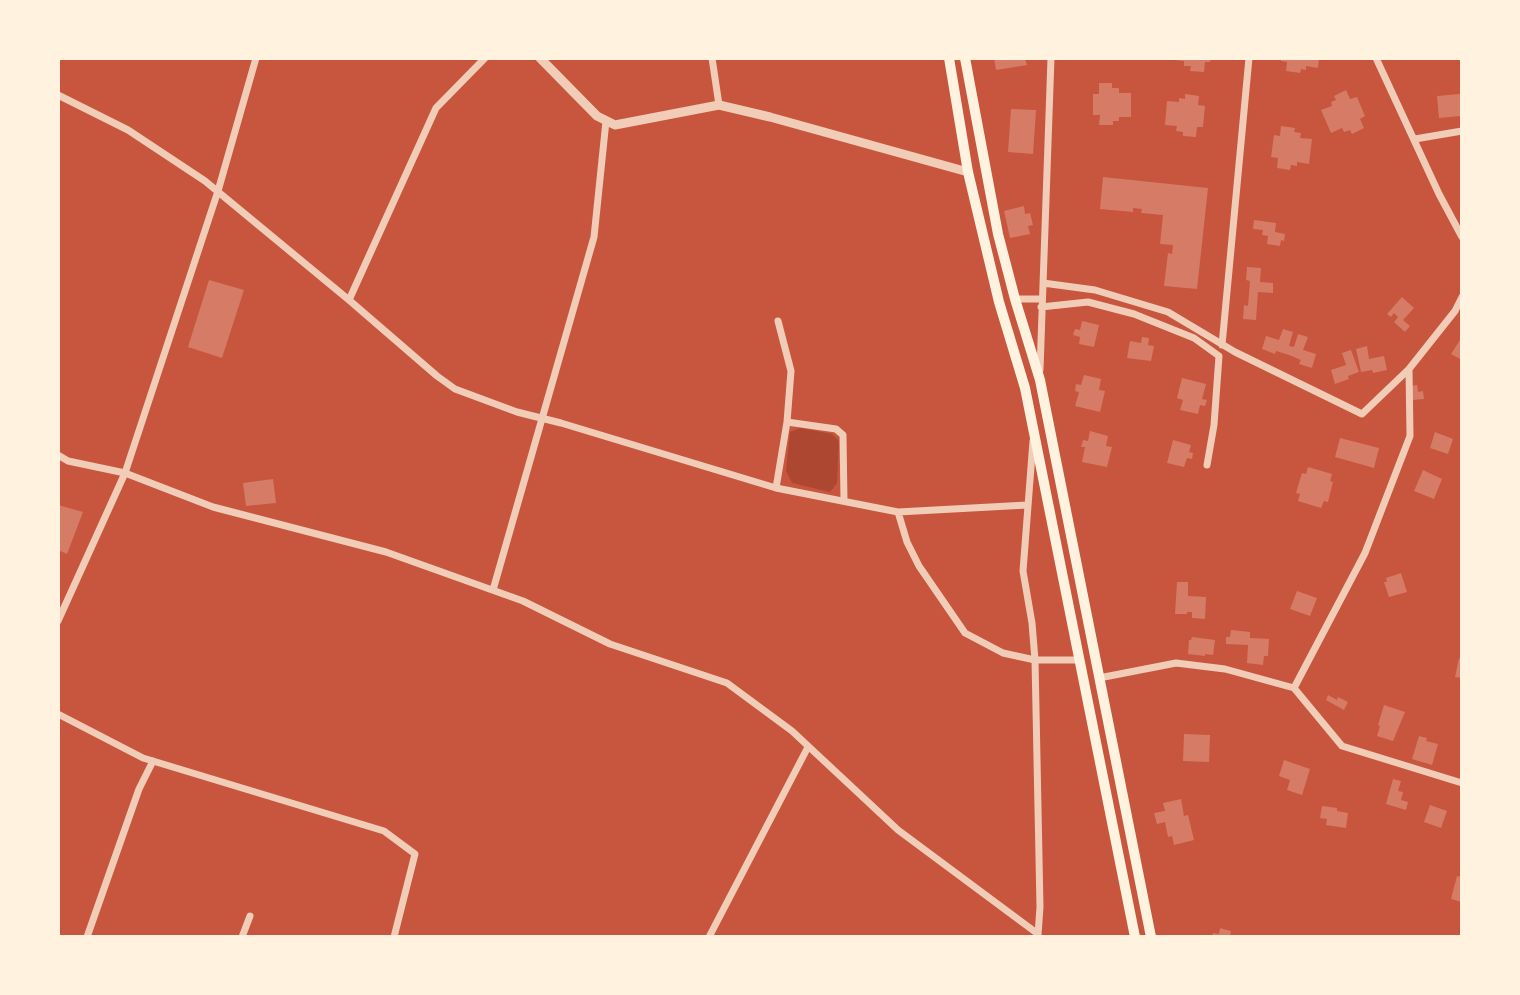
<!DOCTYPE html>
<html>
<head>
<meta charset="utf-8">
<style>
	body { margin:0 }
	#map { position:relative; width:1520px; height:995px; overflow:hidden; background:#c8553d; font-family:Quicksand,sans-serif }
	canvas { display:block }
	.frame { position:absolute; inset:0; border:60px solid #fff3e0; pointer-events:none }
</style>
</head>
<body>
<div id="map">
<canvas width="1520" height="995"></canvas>
<div class="frame"></div>
</div>
<script>
const ctx = document.querySelector('canvas').getContext('2d');
ctx.lineJoin = 'round';
function paint(path, color) { ctx.fillStyle = color; ctx.fill(path, 'evenodd'); }
function stroke(path, color, width, dash) { ctx.strokeStyle = color; ctx.lineWidth = width; ctx.lineCap = dash ? 'butt' : 'round'; ctx.setLineDash(dash || []); ctx.stroke(path); }
const green = new Path2D(`
	M800,428L832,434L839,441L837,483L830,492L792,483L786,471L790,432Z`);
const building = new Path2D(`
	M994,58H1025L1027,65L996,70Z
	M1174,58H1211L1210,62H1205L1204,72L1190,71L1191,66H1184V61L1174,60Z
	M1281,58H1319L1318,68L1306,66V70L1301,69L1300,73L1286,71L1287,62L1281,61Z
	M1099,83H1112V88H1119V93H1131V117H1119V121H1113V125H1099L1100,115H1093V94H1099Z
	M1346,90L1350,99L1357,97L1365,116L1360,119L1364,128L1352,134L1350,130L1344,132L1342,128L1331,133L1321,110L1332,106L1331,102L1336,100L1334,96Z
	M1185,94L1199,96L1198,105L1205,106L1203,127H1197L1196,137L1183,136V132L1176,131L1177,126L1165,125L1167,101L1179,102V98L1185,99Z
	M1460,94L1461,116L1439,118L1437,96Z
	M1011,109L1036,110L1033,154L1008,152Z
	M1281,126L1295,128L1294,132L1301,133L1300,138L1312,139L1309,164L1297,162V166L1291,165L1290,170L1277,168L1278,158L1271,157L1274,135L1280,136Z
	M1103,177L1208,188L1197,289L1164,286L1168,253L1172,254L1173,245L1160,244L1163,215L1141,213L1142,209L1133,208V212L1100,209Z
	M1024,206L1025,214L1030,213L1033,225L1028,226L1030,234L1010,238L1004,211Z
	M1254,220L1276,223L1275,232L1285,234L1284,241L1281,240L1280,246L1267,244L1268,236L1262,235L1263,230L1253,229Z
	M1247,267L1261,268L1260,282L1273,283V293L1258,292L1256,320L1243,319L1244,305L1248,306L1250,281L1246,280Z
	M209,280L244,290L222,358L188,347Z
	M1402,297L1414,308L1403,320L1410,326L1405,332L1394,322L1398,317L1394,313L1391,317L1387,314Z
	M1082,321L1099,325L1094,347L1079,344L1080,337L1073,335L1075,329L1080,330Z
	M1283,329L1293,332L1289,346L1294,347L1298,334L1308,337L1303,350L1316,354L1312,368L1299,364L1301,360L1289,355L1276,351L1275,354L1262,349L1266,336L1279,340Z
	M1142,337L1149,338L1148,345L1154,346L1151,361L1127,358L1130,341L1141,343Z
	M1462,337V360L1451,354Z
	M1367,346L1369,359L1384,356L1387,370L1373,373L1372,370L1361,372L1356,349Z
	M1351,350L1359,372L1348,376L1349,379L1335,384L1331,370L1346,365L1342,353Z
	M1084,375L1101,379L1099,390L1105,391L1100,412L1075,406L1079,392L1075,391L1076,384L1081,385Z
	M1182,378L1206,384L1202,399L1207,400L1205,406L1200,405L1198,414L1180,410L1183,400L1177,398Z
	M1417,385L1418,392L1423,391L1424,399L1413,400L1411,386Z
	M1090,431L1108,436L1106,446L1112,447L1107,467L1082,462L1085,447H1081L1083,440L1088,441Z
	M1435,432L1453,439L1448,454L1430,448Z
	M1340,438L1379,448L1374,468L1335,457Z
	M1173,440L1191,445L1189,452L1193,453L1192,459L1187,458L1184,467L1167,463Z
	M1308,467L1332,474L1330,481L1333,482L1328,502L1324,501L1321,508L1298,501L1300,494L1296,493L1302,473L1306,474Z
	M1423,470L1442,479L1434,499L1414,491Z
	M273,479L276,503L246,506L243,483Z
	M58,505L83,512L67,554L58,550Z
	M1401,573L1407,592L1389,597L1384,582H1387L1386,578Z
	M1177,582H1188V596L1206,597L1205,619L1192,618V612H1187V614H1175Z
	M1297,591L1317,598L1310,616L1290,609Z
	M1231,630L1250,632V638L1269,639L1268,656H1264L1263,665L1247,663L1248,645L1226,644V637H1230Z
	M1192,637L1215,640L1213,655L1205,654V656L1188,654L1189,640H1191Z
	M1459,658L1462,659V678L1455,677Z
	M1328,695L1337,700L1338,697L1348,702L1344,710L1326,700Z
	M1384,705L1405,712L1393,741L1377,736L1380,726L1378,725Z
	M1184,734L1210,735L1209,762L1183,761Z
	M1419,736L1427,738L1426,741L1438,744L1432,765L1412,759Z
	M1284,760L1310,769L1302,795L1287,790L1290,780L1279,776Z
	M1393,779L1401,781L1398,791L1403,792L1401,800L1408,802L1406,810L1386,804Z
	M1181,799L1184,816L1188,815L1194,840L1174,845L1172,836L1168,837L1165,822L1157,824L1154,813L1165,811L1163,803Z
	M1430,805L1447,811L1441,828L1424,822Z
	M1322,806L1337,808V811L1348,813L1346,828L1326,825L1327,819L1320,818Z
	M1457,876L1462,877V902L1451,899Z
	M1220,928L1231,931L1230,937H1212L1213,933L1219,934Z`);
const minor = new Path2D(`
	M712,58L719,105
	M1376,58L1439,194L1462,237
	M58,95L128,130L205,181L349,300L437,376L455,389L517,412L561,423L776,488L898,512L1027,505
	M1415,139L1462,131
	M1043,283L1095,290L1168,312L1235,352L1362,414L1409,369
	M1462,297L1455,311L1409,369L1410,436L1365,553L1294,688L1342,746L1462,783
	M1015,299H1042
	M349,300L436,108L485,58
	M1041,307L1088,302L1134,314L1194,338L1219,356L1214,425L1207,465
	M1222,345L1249,58
	M1040,370L1051,58
	M787,422L836,429L843,435L844,501
	M1033,441L1023,571L1032,623L1035,660L1040,907L1038,935
	M58,455L68,461L125,473L213,507L386,552L523,601L610,644L727,683L792,731L898,830L1038,934
	M776,488L787,422L791,371L778,321
	M898,512L907,542L919,566L965,633L1003,653L1035,660H1080
	M493,590L594,237L606,121
	M58,621L125,473L218,191L256,58
	M1099,678L1176,663L1225,669L1294,688
	M58,714L143,758L384,831L415,854L394,937
	M87,937L139,789L153,761
	M242,937L250,916
	M709,937L808,747`);
const tertiary = new Path2D(`
	M540,58L597,116L615,125L719,105L770,117L968,172`);
const secondary = new Path2D(`
	M949,58L968,172L999,302L1025,388L1135,937
	M965,58L998,234L1015,299L1040,380L1151,937`);
paint(green, '#ae4732');
paint(building, '#d67c66');
stroke(minor, '#f1ccb7', 7);
stroke(tertiary, '#f1ccb7', 9);
stroke(secondary, '#fff3e0', 10);
</script>
</body>
</html>
